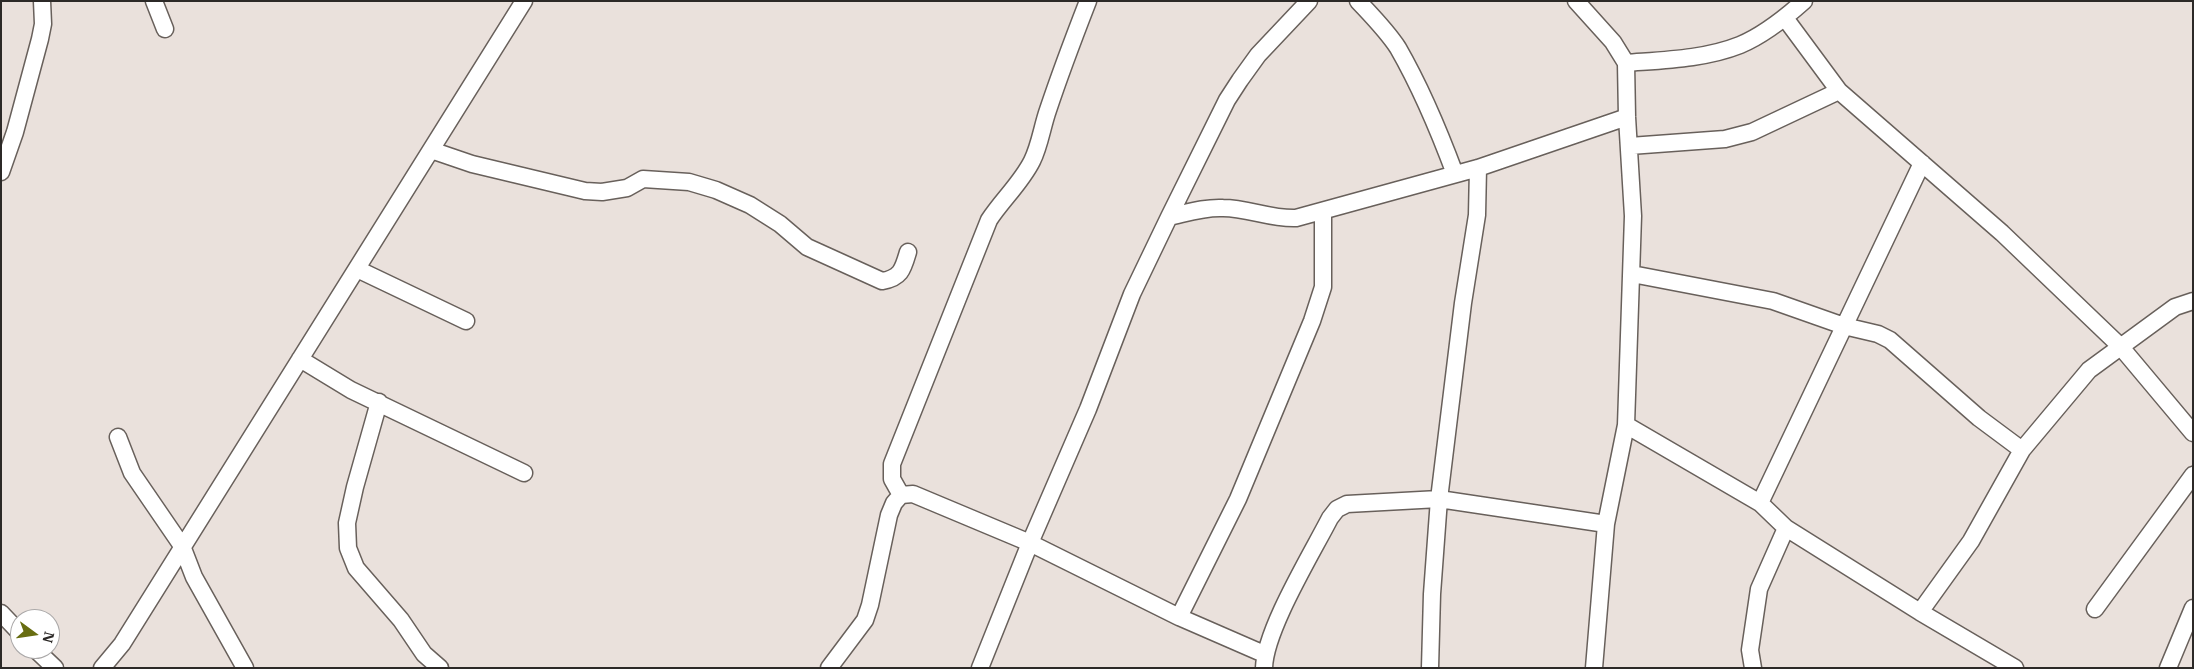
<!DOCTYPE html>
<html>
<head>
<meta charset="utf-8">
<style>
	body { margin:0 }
	#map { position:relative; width:2194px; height:669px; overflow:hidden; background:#eae1dc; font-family:"IBM Plex Serif",serif }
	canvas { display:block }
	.frame { position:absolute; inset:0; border:2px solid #2c2927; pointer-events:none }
	.north { position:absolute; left:10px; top:609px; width:50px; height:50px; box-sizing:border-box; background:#fff; border:1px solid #aba9a9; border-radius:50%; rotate:104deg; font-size:14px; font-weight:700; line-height:20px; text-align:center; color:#2c2927 }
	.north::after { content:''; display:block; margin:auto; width:18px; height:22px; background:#686d11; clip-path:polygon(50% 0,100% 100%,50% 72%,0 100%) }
</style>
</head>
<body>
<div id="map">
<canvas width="2194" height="669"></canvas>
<div class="frame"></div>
<div class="north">N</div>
</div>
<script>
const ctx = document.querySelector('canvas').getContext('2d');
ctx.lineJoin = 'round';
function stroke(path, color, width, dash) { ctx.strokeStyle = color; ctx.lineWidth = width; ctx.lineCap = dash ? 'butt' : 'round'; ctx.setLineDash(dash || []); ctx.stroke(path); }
const street = new Path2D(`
	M154,1L165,29
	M1358,1C1372,16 1387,31 1398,48C1421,88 1439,131 1455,174
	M1576,1L1613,42L1626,63L1627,117L1633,216L1626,425L1606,524L1594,668
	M1785,18L1839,91L2002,233L2120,346L2193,433
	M1626,63C1664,60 1705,59 1740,45C1764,35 1785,18 1804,1
	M1630,146L1725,139L1752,132L1839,91
	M431,150L472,164L585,191L602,192L627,188L643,179L689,182L716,190L750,205L780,224L807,247L882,281C901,278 903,269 908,252
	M1,172L15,132L40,39L43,24L42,1
	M1169,217C1187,213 1204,207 1223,208C1248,208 1270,219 1296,218L1478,168L1627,117
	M357,269L466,321
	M1632,274L1773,301L1844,326L1878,334L1890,340L1979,418L2022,450
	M300,359L351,390L524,473
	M379,402L355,487L347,523L348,548L356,568L401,620L424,654L440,668
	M1626,425L1760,503L1786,528L1920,612L2015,668
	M118,437L132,473L182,546L194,577L245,668
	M901,495L892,479V464L989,220C1002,200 1021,183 1032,161C1040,145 1042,127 1048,110C1060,74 1074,37 1088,1
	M1760,503L1922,163
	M2095,609L2193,475
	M1920,612L1971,541L2022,450L2089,370L2175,307L2193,301
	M1,613L20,633
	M1179,617L1238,499L1312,321L1323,287V211
	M35,649L55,668
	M102,668L122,644L524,1
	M829,668L865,620L870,605L889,515L894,503L901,495L913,494L1030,543L1179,617L1264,654
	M980,668L1030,543L1088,409L1132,294L1169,217L1227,100L1240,80L1258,55L1309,1
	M1264,668C1265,630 1311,555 1330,518L1337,509L1347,504L1439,499L1606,524
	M1430,668L1432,594L1439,499L1463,303L1477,215L1478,168
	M1753,668L1750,650L1759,589L1786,528
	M2168,668L2193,608`);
stroke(street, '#68605b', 19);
stroke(street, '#fff', 16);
</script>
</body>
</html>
